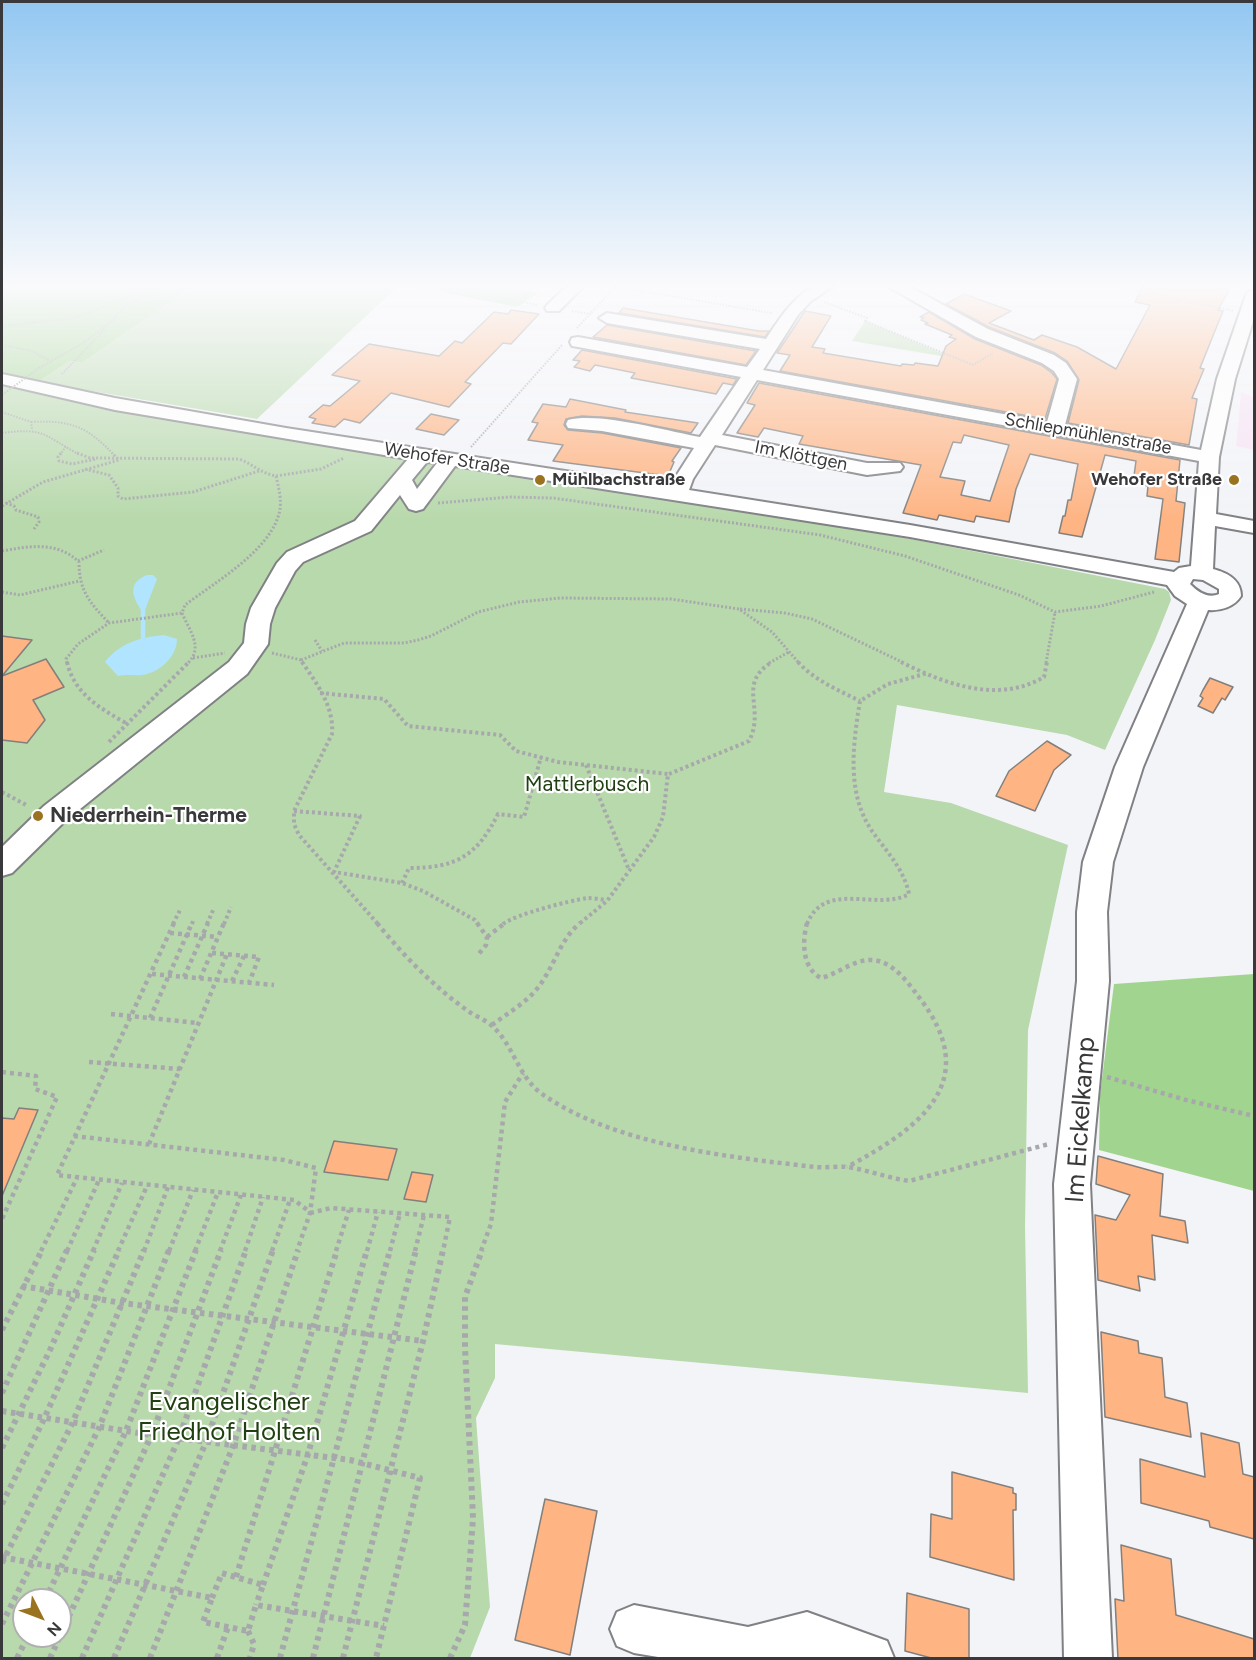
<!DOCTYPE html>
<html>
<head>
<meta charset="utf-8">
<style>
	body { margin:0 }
	#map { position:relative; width:1256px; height:1660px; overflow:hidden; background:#f3f4f8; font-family:Figtree,sans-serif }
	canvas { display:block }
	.frame { position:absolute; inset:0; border:3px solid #39393b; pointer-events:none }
	.north { position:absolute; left:12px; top:1588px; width:60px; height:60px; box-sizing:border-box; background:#fff; border:2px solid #b0b0b1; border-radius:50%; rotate:132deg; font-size:16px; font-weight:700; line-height:24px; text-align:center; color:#39393b }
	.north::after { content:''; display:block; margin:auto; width:21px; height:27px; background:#9a7320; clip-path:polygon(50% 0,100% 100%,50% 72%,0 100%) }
</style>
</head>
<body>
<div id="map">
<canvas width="1256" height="1660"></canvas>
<div class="frame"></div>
<div class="north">N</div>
</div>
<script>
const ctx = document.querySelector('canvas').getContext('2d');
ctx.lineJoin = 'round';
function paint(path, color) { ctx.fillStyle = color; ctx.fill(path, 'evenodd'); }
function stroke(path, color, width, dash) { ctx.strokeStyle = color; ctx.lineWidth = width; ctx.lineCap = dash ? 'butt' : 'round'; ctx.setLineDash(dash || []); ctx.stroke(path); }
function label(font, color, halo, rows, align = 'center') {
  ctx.font = font + ' Figtree,sans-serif'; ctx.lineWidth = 4.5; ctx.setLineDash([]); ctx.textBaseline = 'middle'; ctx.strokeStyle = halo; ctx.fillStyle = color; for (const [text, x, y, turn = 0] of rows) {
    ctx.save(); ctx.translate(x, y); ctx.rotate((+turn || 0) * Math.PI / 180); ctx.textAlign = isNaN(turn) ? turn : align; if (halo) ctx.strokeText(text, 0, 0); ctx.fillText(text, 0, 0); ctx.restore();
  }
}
const commercial = new Path2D(`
	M1241,392L1254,397V450L1236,446Z`);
const green = new Path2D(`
	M192,287H397L257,419L38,382L70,361L82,363Z
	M865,321L953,358L852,341Z
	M2,381L371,449L911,539L1165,589L1169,592L1171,600L1155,640L1105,750L1067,735L897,705L884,792L951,803L1068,845L1028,1030L1025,1227L1028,1393L495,1344V1378L476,1418L490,1607L470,1658H2ZM24,1600H60V1636H24Z`);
const forest = new Path2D(`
	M2,287H192L82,363L70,361L38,382L2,375Z
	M415,287H512L539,293L517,307Z
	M1254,974V1191L1099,1150L1100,1095L1114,984Z`);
const water = new Path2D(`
	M147,575H153L157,579L145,610L142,611C132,597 127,583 147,575Z
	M164,635L177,639C177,657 159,673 142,675C134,676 126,674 118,676L105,662C120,643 140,637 164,635Z`);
const stream = new Path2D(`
	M143,610V638`);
const building = new Path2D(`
	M1143,287H1218L1229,290L1218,310L1223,311L1200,368L1204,369L1192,398L1197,399L1189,445L1068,423L1079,380L1067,361L1055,353L989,327L946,304L964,294L1011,311L989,323L1034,340L1042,335L1077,347L1116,369L1150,305L1135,302Z
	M623,308L759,331H769L765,337L619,313Z
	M511,310L539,314L511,344L503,343L465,382L471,384L449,407L391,393L360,423L344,419L335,427L312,423L316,419L309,417L323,405L330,406L360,381L332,375L369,344L439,356L455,341L462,343L494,312L508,314Z
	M805,311L831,316L812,347L825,349L823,353L901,366L902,364L914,365L915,363L938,366L946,346L956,339L949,337L952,335L925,324L928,323L921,320L924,318L920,317L929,312L975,339L1041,365L1052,373L1057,379L1045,419L780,371L790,355L777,353Z
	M607,325L756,351L746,365L593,337Z
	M582,350L737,379L733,385L723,383L716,394L631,378L635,373L595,365L590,371L574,367L580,361L573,360Z
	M759,383L1180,460L1176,501L1185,503L1179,562L1155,559L1163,499L1147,496L1148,486L1133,483L1136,461L1105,455L1082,537L1059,533L1063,516H1065L1068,500H1071L1078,464L1030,454L1016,489L1009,522L976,516L974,522L939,515L937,520L903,513L921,465L799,444L803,436L764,428L758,437L737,433L755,405L747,403ZM964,435L1009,445L990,501L961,495L965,481L940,477L953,442L961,443Z
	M570,399L626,410L625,412L698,423L691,433L615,418L582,416L566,419L564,425L568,430L602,433L681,448L672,461L674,462L668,476L553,461L563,445L528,440L538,423L532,422L543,404L566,407Z
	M431,414L459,420L444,435L416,429Z
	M2,636L32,640L2,676Z
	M46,659L64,687L33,700L45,720L27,743L2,740V676Z
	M1210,678L1233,687L1225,700L1222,698L1213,713L1198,706L1203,698L1200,696L1203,690Z
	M1047,741L1071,755L1054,770L1035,811L996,796L1009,771Z
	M19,1108L38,1110L2,1196V1118L14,1119Z
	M334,1141L397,1149L388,1180L324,1172Z
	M1098,1156L1163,1174L1160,1216L1185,1221L1188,1243L1152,1235L1155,1280L1138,1276L1140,1291L1098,1280L1095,1215L1116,1220L1130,1195L1096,1184Z
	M412,1172L433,1175L426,1202L404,1199Z
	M1101,1332L1138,1341L1139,1353L1162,1358L1165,1397L1187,1403L1191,1437L1105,1417Z
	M1201,1433L1239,1443L1243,1474L1254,1477V1539L1210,1527L1209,1521L1141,1503L1140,1459L1205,1477Z
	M952,1472L1013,1488V1493L1016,1494V1510H1013L1014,1580L930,1557L931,1514L952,1519Z
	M545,1499L597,1511L570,1655L515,1640Z
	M1121,1545L1171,1559L1176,1615L1254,1639V1659H1118L1115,1599L1124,1601Z
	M907,1593L969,1609V1659H935L905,1651Z`);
const pathFar4 = new Path2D(`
	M447,287L538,305
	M616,287L772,313
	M1123,287L1234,311
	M824,302L867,318L865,321L973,365L993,353
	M572,311L591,314
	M2,326L75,318L152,287
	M577,328L615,287
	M2,345L32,351L50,361
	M39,368L80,345L110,323L124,307L159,287
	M62,374L106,328
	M2,412L31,422L32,429
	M31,422C70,420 87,426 114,455
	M2,433C46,427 44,436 80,455
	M471,447L562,345
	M60,455L66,446`);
const pathFar3 = new Path2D(`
	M61,453L58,457L59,461L72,464L96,459
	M77,453L90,458L239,459C253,464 260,473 276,476C279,489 283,504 278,517C266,553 214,583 185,605L182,613C189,630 204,647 188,663
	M85,469L109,475L118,488V496L123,499L193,492L259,471
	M276,476L321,469L344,458
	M6,503L14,506L16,510L38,517L39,522L34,529
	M438,503L510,497L553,498L820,535L905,556L1019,595L1055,612L1101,606L1154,592
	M2,506L43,482L119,460L112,453
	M2,551C30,546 57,541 79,562C79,591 90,603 109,623
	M78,561L104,550
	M2,592L20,595L79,581
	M740,609L785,613L812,619L904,663
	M315,640L322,651
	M272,653L301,660L303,663
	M193,658L225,653
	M301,660L344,643H404L418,640L431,636L478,612L519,602L560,598L671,599L739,609L772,632L799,663
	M67,663L66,659L78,644L109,623L182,613
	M769,663L789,652
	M1046,663L1055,612`);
const pathFar2 = new Path2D(`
	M67,662C74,693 99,708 126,723
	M302,662C317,684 334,706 332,734L294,811V824L299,835L378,924
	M798,662C814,680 838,690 860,701
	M901,662C945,684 998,704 1044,677L1047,662
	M320,693L384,699L408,726L500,735L516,751L558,762L668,774L663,817L654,837L607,901L579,924
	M109,742L189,662
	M586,765L629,870
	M669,774L749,741C766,708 736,684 772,662
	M2,792L28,806
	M294,811L360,816L334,872L402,883L423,891L475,920L478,924
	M402,883L409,868C456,868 477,856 498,814L524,817L541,757
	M173,924L181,908
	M192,924L193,921
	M207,924L214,908
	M224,924L231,907
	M503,924C516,914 569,901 587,898C593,898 600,899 606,900
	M807,924C825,879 877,912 909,894C904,869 886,851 872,831C846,793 853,744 860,701L888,684L928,673`);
const pathFar1 = new Path2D(`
	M174,923L57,1175L294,1200L310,1212
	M377,923C403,955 434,987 468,1011C475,1016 484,1019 491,1025C513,1043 518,1077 542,1094C615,1145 728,1157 815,1167C826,1168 837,1166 847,1167C868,1170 888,1178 909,1181L1049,1144
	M477,923L487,937L486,945L477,956
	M807,923C802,942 802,968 821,978C838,974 854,959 872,960C892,961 907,981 918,996C985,1081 920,1128 847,1167
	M170,933L218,937
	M487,937L505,923
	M212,953L259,957L249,983
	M152,974L274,985
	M184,977L208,923
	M200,979L224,923
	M232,981L244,956
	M111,1014L198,1023
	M150,1018L192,923
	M492,1025C509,1012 531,1000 542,982C556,961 561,939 580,923
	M89,1062L180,1069
	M2,1072L36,1076L35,1089L57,1097L2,1219
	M1107,1077L1186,1100L1254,1116
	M74,1136L284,1160L316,1168L310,1213L297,1251
	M149,1144L227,954
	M310,1213L331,1208L450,1217L443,1251
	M41,1251L77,1178
	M67,1251L99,1180
	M93,1251L122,1183
	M118,1251L147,1186
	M144,1251L168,1187
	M169,1251L193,1190
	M195,1251L218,1192
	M220,1251L241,1195
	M245,1251L263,1197
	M272,1251L290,1200
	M336,1251L349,1210
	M367,1251L378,1212
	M390,1251L400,1213
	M415,1251L424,1215
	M481,1251L491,1224L505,1102L523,1073`);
const path = new Path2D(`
	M22,1286L122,1303L423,1341
	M2,1330L42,1250
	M2,1393L67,1250
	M2,1411L145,1434L350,1460L420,1478L376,1658
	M2,1448L50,1350L94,1250
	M2,1504L44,1419L119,1250
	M2,1557L212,1598L203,1622L248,1631L256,1605L384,1626
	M2,1563L72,1424L144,1250
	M236,1577L337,1250
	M263,1585L308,1454L367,1250
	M212,1598L222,1573L263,1585L256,1605
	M45,1600L126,1431L196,1250
	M2,1624L99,1428L169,1250
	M248,1631L254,1644L250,1658
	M17,1658L28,1636
	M50,1658L152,1434L221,1250
	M82,1658L179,1438L246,1250
	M114,1658L206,1442L273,1250
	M150,1658L233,1446L298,1250
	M217,1658L228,1627
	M280,1658L390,1250
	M313,1658L416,1250
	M343,1658L423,1341L443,1250
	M450,1658L465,1625L473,1518L465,1347V1297L482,1250`);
const minor = new Path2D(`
	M566,287H583L559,311H547L545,308L547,305Z
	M812,287H832L811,301L798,315L763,370L1047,422L1059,379L1054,371L1042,363L976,337L889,287H910L988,329L1054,355L1066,363L1077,379L1065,425L1201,450L1217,379L1246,295L1248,292L1254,290V318L1235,379L1219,457L1216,514L1254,521V533L1215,526L1213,569C1228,573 1241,580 1241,596C1234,607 1221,611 1208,610L1143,767L1113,862L1107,912L1109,981L1090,1184L1112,1658H1064L1054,1184L1077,981V912L1083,862L1115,767L1187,604L1175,596L1167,585L910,537L455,466L423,509L416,511L409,509L400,495L371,531L303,562L295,571L275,608L270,624L268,644L247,674L64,822L12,873L2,876V847L44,806L229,662L244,643L246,624L251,608L277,563L287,552L355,521L408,459L115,410L2,384V374L115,398L286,428L669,487L694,448L602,431L568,428L566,424L568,420C600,412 666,431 700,437L741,377L578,347L572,346L570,342L572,338L578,337L747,367L760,349L607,323L599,318L607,313L766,339C779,319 791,300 812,287ZM757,380L1199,461L1191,566L1179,568L1174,572L910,525L689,490L693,479L715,445L867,475L900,471L903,467L900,463H867L722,435ZM427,462L437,463L417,489L412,480ZM1193,579L1203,580L1219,589V594C1208,599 1198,592 1190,584Z
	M634,1605L748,1627L807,1612L887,1641L894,1658H664L634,1653L617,1646L610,1629L617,1612Z`);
const pathBridge = new Path2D(`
	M2,395L39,368`);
const markers = [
	[540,480,6,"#9a7320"],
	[1234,480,6,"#9a7320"],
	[38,816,6,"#9a7320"]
];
const farStreetnames = [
	["Schliepmühlenstraße",1088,434,10],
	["Im Klöttgen",801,456,11],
	["Wehofer Straße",447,459,9]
];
const farPoinames = [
	["Mühlbachstraße",552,480],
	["Wehofer Straße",1222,480,"right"]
];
const parkNames = [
	["Mattlerbusch",587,785]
];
const poiNames = [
	["Niederrhein-Therme",50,816]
];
const nearStreetnames = [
	["Im Eickelkamp",1081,1120,-86]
];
const nearParknames = [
	["Evangelischer",229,1402],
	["Friedhof Holten",229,1432]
];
paint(commercial, '#f6e3f4');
paint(green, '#b8d9ac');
paint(forest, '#a1d48f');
paint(water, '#b1e4ff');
stroke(stream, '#b1e4ff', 4.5);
paint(building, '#feb483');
stroke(building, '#827f7c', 1.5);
stroke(minor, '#808184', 4);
stroke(pathFar4, '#a7a8ab', 2, [1.5, 1.5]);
stroke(pathFar3, '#a7a8ab', 3, [2, 2]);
stroke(pathFar2, '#a7a8ab', 4, [3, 3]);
stroke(pathFar1, '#a7a8ab', 4.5, [4, 4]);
stroke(path, '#a7a8ab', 6, [4.5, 4.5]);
paint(minor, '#fff');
stroke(pathBridge, '#a7a8ab', 2, [1.5, 1.5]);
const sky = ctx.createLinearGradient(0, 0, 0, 520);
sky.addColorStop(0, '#92c7f1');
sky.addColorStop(0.55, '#fafafc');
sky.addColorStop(1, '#fafafc00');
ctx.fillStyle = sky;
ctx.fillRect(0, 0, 1256, 520);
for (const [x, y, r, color] of markers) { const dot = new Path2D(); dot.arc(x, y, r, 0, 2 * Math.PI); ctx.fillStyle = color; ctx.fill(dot); stroke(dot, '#fff', 2); }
label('18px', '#39393b', '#fff', farStreetnames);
label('bold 18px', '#39393b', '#fff', farPoinames, 'left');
label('21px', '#204012', '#fff', parkNames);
label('bold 21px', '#39393b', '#fff', poiNames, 'left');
label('26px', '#39393b', '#fff', nearStreetnames);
label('26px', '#204012', '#fff', nearParknames);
</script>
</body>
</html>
